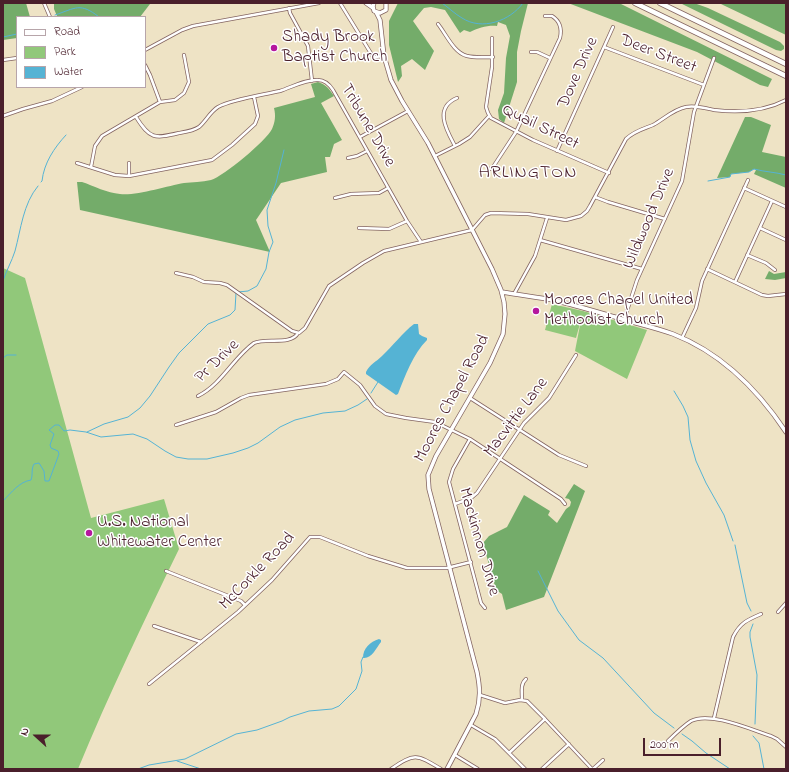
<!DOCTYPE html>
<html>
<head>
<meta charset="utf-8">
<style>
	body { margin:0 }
	#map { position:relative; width:789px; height:772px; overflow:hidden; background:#eee3c5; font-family:"Indie Flower",sans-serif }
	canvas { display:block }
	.frame { position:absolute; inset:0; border:4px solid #4a1f2b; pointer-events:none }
	.legend { position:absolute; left:16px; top:16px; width:130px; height:72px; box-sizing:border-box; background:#fff; border:1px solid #b7a5aa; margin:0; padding:5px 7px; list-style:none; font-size:12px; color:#4a1f2b }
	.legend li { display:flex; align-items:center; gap:8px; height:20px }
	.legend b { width:20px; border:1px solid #b7a5aa }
	.north { position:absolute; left:16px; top:716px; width:40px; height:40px; -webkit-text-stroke:3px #fff; paint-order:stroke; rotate:291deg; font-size:11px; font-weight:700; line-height:16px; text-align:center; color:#4a1f2b }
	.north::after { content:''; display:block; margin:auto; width:14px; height:18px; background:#4a1f2b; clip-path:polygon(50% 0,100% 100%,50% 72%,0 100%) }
	.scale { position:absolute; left:643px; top:738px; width:78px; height:18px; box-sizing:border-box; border:2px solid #4a1f2b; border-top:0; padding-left:5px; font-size:12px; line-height:14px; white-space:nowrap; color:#4a1f2b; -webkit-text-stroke:3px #fff; paint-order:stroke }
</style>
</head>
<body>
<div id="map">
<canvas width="789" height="772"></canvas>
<div class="frame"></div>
<ul class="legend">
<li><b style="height:5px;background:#fff"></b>Road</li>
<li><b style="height:11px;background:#91c87a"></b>Park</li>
<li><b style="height:11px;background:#55b3d4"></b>Water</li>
</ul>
<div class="north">N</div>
<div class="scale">200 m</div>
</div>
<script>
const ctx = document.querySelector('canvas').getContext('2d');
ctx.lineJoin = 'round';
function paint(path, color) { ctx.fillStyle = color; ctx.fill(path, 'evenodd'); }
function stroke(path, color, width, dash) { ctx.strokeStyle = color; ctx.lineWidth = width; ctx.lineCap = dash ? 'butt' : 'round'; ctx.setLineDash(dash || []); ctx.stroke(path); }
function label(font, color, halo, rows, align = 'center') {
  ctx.font = font + ' "Indie Flower",sans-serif'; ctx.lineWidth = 3; ctx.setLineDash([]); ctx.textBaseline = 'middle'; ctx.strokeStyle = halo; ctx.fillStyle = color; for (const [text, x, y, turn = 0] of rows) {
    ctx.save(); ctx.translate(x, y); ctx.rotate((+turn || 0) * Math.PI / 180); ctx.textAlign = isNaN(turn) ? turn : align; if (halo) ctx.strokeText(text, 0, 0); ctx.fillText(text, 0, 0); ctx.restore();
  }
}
const green = new Path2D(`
	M3,268L25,278L91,518L164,499L179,549C144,621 109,694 78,769H3Z
	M552,304L583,311L647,330L627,379L575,351L581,320L576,338L545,330Z`);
const forest = new Path2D(`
	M3,3H26L30,17H17V38L3,40Z
	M55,3H153L150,4L140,17H62L57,16L54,9V4Z
	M398,3H528L521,31L517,52V82L504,123L499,119L498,110L504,93L506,58L510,36L506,25L498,22L497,26C488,25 478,28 470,32L464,30L460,33L445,10L431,7L424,8L413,21L434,51L425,70L412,59L401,66L402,76L398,82L389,45V21Z
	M568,3H619L772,79L768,87L760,85L697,52Z
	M680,3H694L708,8L780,42L784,46V49L781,51L776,50Z
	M719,3H786V35L723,5Z
	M318,82C327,85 329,89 334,96L321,103L342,140L334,144L330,157H325L327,172L281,183L256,220L270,252L80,210L77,182H82C94,186 107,193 120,194C136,196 167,186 184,183C192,182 202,182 211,180C224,176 266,141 272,129C275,122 276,116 274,108L315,97L311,84Z
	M745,117H751L771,125L762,152L786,157V188L754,174L756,170L754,169L749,172L731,174L730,177L717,178Z
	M769,271L774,274L786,272V278L775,280L765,279Z
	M574,484L585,491L544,597L506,610L502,594L496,590L483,543L489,536L507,527L524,495L550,511L548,515L557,523L566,509L570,506L571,502L569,499L565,498Z`);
const water = new Path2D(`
	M414,324H418L419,334L422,336L427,338V340C413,354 405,376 398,394L396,395L366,374V372C370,364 376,362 382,356C393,346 402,333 414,324Z
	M379,639L381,640V642C376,648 372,659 363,658C363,648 370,642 379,639Z`);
const stream = new Path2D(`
	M442,3C449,8 455,14 462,18C482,31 510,21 523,3
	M55,15C76,8 80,2 99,17
	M3,37L17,34
	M708,181L730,177L731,174L749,172L754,169C765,172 775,172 786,175
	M41,182L42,181C44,163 54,148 66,135
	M3,281C6,271 12,261 15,251C21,229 23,204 38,186
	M238,292L248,291L257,286L266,269L269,252L273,242L268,226L267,210L276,183L284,150
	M3,358L7,355H16
	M674,391L683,406L688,417L690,440L696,461L706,483L724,515L733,541
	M371,393L378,382
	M87,432L104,424L128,417L140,408L150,396L169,367L179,353L208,324L230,315L235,310L236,293
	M3,501C12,492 19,482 31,480C33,475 31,469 34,464L39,463L44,471L45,481H49L59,454L58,451L51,448L50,445L54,434L49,430L55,425H59L64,431L70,430L86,432L101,437L133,434L147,439L165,451L176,457L188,459H207L233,453L248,448L258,443L280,427L295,420L323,413L345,411L358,405L367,399
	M735,545L747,603L751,611
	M538,571L558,611L579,640L603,658L654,713L674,728
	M753,624L750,632V637L757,675L755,724
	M682,734L692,741L706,753L730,769
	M753,736L759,743L764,769
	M177,761L201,769
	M138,769L149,765L185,759L236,734L257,730L282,721L290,717L309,711L332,709L339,706L356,689L362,671L361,662L363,657`);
const street = new Path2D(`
	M44,3L50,17
	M340,3L372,55L375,57L384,56
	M289,8L290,13L308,46L312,81
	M438,24C446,34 454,53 467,56C475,58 484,57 493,57
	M492,38V67L486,107L488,113L491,118L533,140L609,173
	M604,47L704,85
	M145,50L182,30L193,26L319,3
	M531,52H537L550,58
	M3,60L17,58
	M145,65L150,75L160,102
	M3,116L23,109L52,101L82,87
	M136,117C150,139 154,139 179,133C185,132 193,131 199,127C206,121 210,112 218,107C233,99 263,95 280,91C292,87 306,79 318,80C325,80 329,84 333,90L407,221L421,242
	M360,137L408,111
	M455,146C447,131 433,108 457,98
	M557,151L613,27
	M435,156L459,144L470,137L489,116
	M348,158L357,156L367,151
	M77,163L115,175L129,176L212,160L232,145L255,124L258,116L254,97
	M129,163V176
	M91,167L95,146L102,136L160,102L175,100L184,93L189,82L184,55
	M488,170L493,167L516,132L560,38C562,29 560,21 552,16H545
	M744,188L786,207
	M595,197L608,202L665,219
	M335,198L351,194L379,193L388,188
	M359,228L389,229L407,221
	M760,228L786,240
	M540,240L642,269
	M747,255L766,263L775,270
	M707,269L762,295L768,296L786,294
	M176,273L193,277L204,282L220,283L227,285L292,331L299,333L305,328L329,286L363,263L384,251L472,230L485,215L491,213L528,214L566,220L581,216L587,211L590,206L626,139C634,131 643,129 653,125C664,119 674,109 686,107C695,105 705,108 714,110C739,113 763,112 786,100
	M735,282L772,201
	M514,294L535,256L547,218
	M624,320L637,280L682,181L694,112L714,58
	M682,338L696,308L702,281L748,180
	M198,396C222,384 233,358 254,343C265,337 291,346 298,333
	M470,398L559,455L586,466
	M176,425L216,412L241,398L249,395L326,384L338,379L344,372L360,385L375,406L386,414L406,418L435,422L470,439L561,499L565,504
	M470,439L453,469L449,482L481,603L485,608
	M455,504L471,498L477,493L524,423L549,398L576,355
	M166,571L241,601L245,605
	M778,612L786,603
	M154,626L201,642
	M149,684L238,612L272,580L310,537H320L368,556L407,568H447L471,562
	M480,695L505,703L520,700L527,701L545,719L592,769
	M522,700C522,693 520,684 526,679
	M714,718L733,637C740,623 747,620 761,614
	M471,725L495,739L525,769
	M668,741C675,734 683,726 691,721C710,711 752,730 771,736L777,739L786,747
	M509,753L545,719
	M455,755L478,769
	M391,769C415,753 416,754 441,769
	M542,769L569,744
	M593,769L603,760`);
const secondary = new Path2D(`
	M366,3L373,8
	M374,3L373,6L374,11L380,13L386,10V3
	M376,12L380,20L384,56L391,80L402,101L428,143L492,269L501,290L504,302L505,314L503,334L490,363L436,456L428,475L429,489L477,672C480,687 481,699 476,714L447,769
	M502,292C519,295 536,297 553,300C574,305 594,311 615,317C634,323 654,327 673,334C722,353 758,390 786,432`);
const highway = new Path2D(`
	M635,3L786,76
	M660,3L786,64`);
const markers = [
	[274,48,4,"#b5179e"],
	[536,311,4,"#b5179e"],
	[89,533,4,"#b5179e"]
];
const poiNames = [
	["Shady Brook",282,38],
	["Baptist Church",282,58],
	["Moores Chapel United",544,301],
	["Methodist Church",544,321],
	["U.S. National",97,523],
	["Whitewater Center",97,543]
];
const streetNames = [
	["Deer Street",658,55,21],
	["Dove Drive",579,73,-66],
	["Tribune Drive",367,126,60],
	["Quail Street",540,128,26],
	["Wildwood Drive",650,219,-67],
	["Pr Drive",218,362,-44],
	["Moores Chapel Road",453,399,-62],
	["Macvittie Lane",517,418,-53],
	["Mackinnon Drive",478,542,74],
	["McCorkle Road",258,572,-46]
];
const neighbourhoodNames = [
	["ARLINGTON",528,174]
];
paint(green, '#91c87a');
paint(forest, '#74ac6a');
paint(water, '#55b3d4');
stroke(stream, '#55b3d4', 1);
stroke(street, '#836461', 4);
stroke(secondary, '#836461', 5);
stroke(highway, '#836461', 6);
stroke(street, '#fff', 2.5);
stroke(secondary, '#fff', 3.5);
stroke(highway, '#fff', 4.5);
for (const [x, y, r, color] of markers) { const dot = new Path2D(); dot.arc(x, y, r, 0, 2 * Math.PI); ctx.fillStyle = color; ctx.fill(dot); stroke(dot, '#fff', 1.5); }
label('17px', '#4a1f2b', '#fff', poiNames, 'left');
label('17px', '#4a1f2b', '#fff', streetNames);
ctx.letterSpacing = '1px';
label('18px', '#4a1f2b', '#fff', neighbourhoodNames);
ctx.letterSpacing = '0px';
</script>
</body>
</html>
